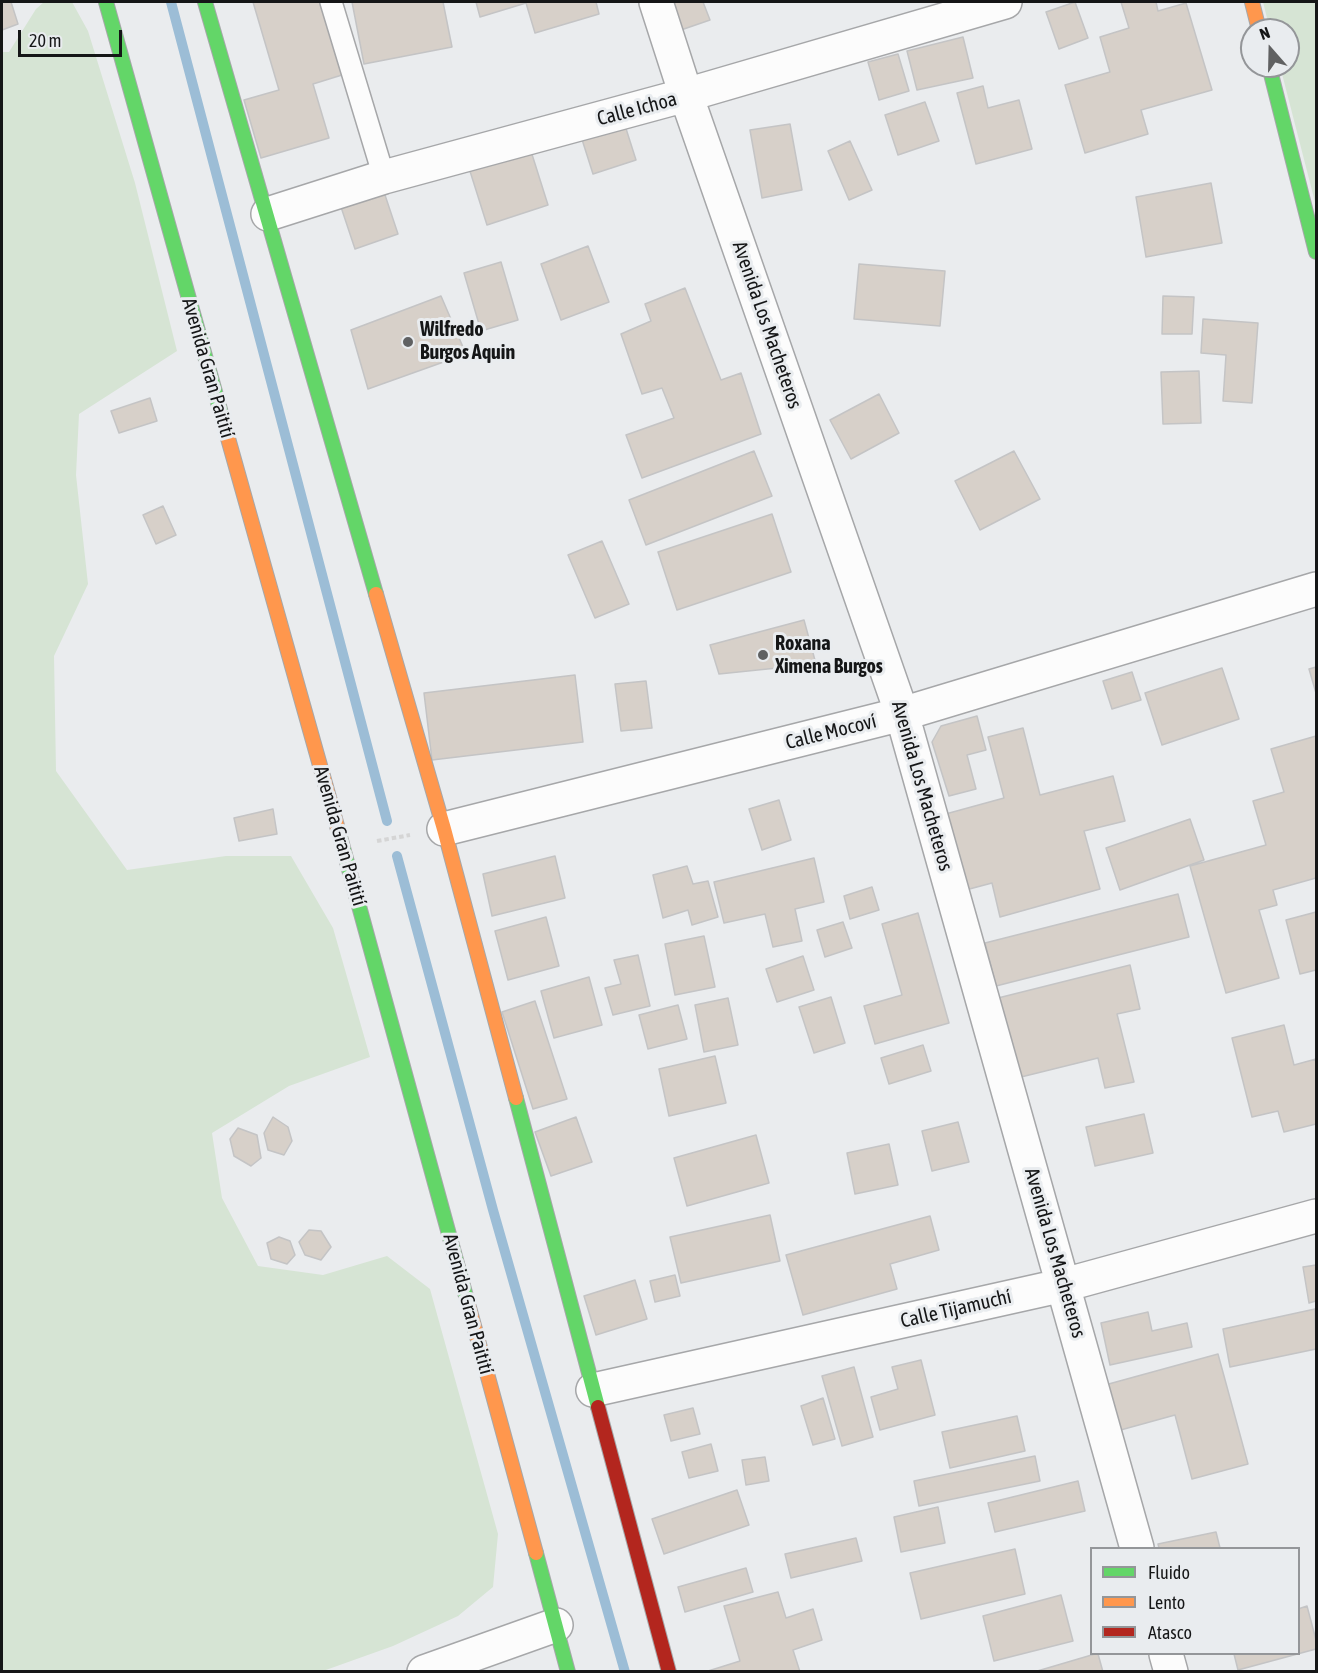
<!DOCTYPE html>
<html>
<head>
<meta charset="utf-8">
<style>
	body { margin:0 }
	#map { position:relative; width:1318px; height:1673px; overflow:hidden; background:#eaecee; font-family:"Asap Condensed",sans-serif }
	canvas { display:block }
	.frame { position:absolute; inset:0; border:3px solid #151617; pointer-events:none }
	.legend { position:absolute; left:1090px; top:1547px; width:210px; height:108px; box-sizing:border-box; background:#e9ecef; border:2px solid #949699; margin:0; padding:8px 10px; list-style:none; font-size:18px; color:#151617 }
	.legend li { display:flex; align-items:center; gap:12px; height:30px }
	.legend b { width:30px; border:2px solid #949699 }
	.north { position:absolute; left:1240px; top:18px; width:60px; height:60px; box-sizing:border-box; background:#e9ecef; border:2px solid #949699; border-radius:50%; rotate:340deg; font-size:16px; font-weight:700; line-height:24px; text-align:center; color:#151617 }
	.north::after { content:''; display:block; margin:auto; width:21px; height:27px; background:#606162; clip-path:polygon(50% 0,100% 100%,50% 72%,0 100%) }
	.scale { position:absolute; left:18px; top:30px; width:104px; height:27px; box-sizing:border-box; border:3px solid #151617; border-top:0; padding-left:8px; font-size:18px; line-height:21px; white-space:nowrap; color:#151617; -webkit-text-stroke:4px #e9ecef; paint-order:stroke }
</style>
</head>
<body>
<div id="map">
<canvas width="1318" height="1673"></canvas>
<div class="frame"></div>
<ul class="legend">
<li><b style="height:8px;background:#63d668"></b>Fluido</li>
<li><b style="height:8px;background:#ff974d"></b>Lento</li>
<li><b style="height:8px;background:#b3261e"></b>Atasco</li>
</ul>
<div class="north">N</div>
<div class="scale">20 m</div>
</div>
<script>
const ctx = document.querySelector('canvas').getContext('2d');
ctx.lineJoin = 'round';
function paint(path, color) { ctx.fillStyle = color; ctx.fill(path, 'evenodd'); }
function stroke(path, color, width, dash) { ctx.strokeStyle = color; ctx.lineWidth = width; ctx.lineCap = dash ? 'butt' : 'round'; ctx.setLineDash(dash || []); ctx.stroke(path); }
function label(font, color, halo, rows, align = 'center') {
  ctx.font = font + ' "Asap Condensed",sans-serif'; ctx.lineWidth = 6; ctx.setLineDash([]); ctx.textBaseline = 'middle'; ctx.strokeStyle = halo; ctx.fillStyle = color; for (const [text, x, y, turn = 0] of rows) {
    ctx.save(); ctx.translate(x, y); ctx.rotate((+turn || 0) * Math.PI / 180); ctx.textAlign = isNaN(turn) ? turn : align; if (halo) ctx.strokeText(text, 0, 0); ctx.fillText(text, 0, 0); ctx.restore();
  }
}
const green = new Path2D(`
	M44,2H72L88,31L135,183L177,351L79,414L76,475L88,584L54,656L56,771L127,870L226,856H291L333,928L370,1057L289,1086L212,1133L222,1198L258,1266L323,1275L387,1256L430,1289L498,1534L493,1587L458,1616L393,1646L323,1671H2V52H9L36,9Z
	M1263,2H1316V206L1280,66H1288V30H1270Z`);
const stream = new Path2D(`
	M171,2L387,821
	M397,856L493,1210L625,1672`);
const building = new Path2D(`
	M2,2H11L18,24L2,30Z
	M253,2H321L342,75L313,84L329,138L261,158L244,100L279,90Z
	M352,2H443L452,47L364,64Z
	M476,2H596L599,14L535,33L526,3L480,17Z
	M671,2H703L710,20L681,30Z
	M1075,2L1088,38L1059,49L1046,12Z
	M1121,2H1156L1158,11L1186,3L1212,90L1141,110L1148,134L1085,153L1065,85L1110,72L1100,37L1129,28Z
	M963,37L973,78L917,90L907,51Z
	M898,54L909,91L879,100L868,62Z
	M983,86L988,108L1019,100L1032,149L976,164L957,93Z
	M925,102L939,141L898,155L885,115Z
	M622,116L636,160L593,174L579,130Z
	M790,124L802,190L762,198L750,130Z
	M850,141L872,190L849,200L828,151Z
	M530,148L548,205L487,225L469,168Z
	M1211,183L1222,243L1146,257L1136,197Z
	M384,192L398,234L355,249L341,207Z
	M588,246L609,302L561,320L541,264Z
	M501,262L518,320L481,331L464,273Z
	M859,264L945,271L940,326L854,319Z
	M685,288L721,380L741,373L761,434L642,478L626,435L674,418L662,388L642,394L621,334L651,321L645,304Z
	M441,296L466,354L368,389L351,330Z
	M1163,296L1194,297L1192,334H1162Z
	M1203,319L1258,323L1252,403L1223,401L1226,355L1201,353Z
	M1199,371L1201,423L1163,424L1161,372Z
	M879,394L899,433L851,459L830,420Z
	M150,398L157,421L119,433L111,411Z
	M754,451L772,496L646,545L629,500Z
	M1014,451L1040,499L980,530L955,481Z
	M163,506L176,535L156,544L143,515Z
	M772,514L791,572L677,610L658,552Z
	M602,541L629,604L595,618L568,555Z
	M804,620L816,664L719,674L710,645Z
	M1316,667V693L1309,669Z
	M1222,668L1239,719L1162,745L1145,693Z
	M1132,672L1141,700L1112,709L1103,681Z
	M575,675L583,742L432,760L424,693Z
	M646,681L652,728L621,731L615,684Z
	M977,716L986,750L967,755L976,789L949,796L932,742L941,726Z
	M1023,728L1040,795L1113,776L1125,821L1084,831L1100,889L1000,917L992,883L962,891L942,815L1004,798L988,737Z
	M1316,736V878L1273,890L1277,905L1259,910L1279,978L1226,993L1190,866L1266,845L1253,801L1284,792L1271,749Z
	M779,800L791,840L762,850L749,809Z
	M273,809L277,834L239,841L234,818Z
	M1190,819L1204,860L1120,890L1106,848Z
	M555,856L565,898L492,916L483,874Z
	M814,858L824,902L795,909L802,941L773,947L765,914L724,923L714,882Z
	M687,866L693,884L708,881L718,917L692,925L688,910L663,918L653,875Z
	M872,887L879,910L850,919L844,896Z
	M1178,894L1189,937L996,986L985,943Z
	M1316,912V970L1300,974L1286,920Z
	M918,913L949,1023L875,1044L864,1006L902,995L882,924Z
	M546,917L559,966L508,980L495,931Z
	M843,922L852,948L825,957L817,930Z
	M704,936L715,987L675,995L665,944Z
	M638,955L650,1006L613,1015L605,988L621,984L614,960Z
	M803,956L814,990L777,1002L766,969Z
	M1130,965L1140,1009L1117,1014L1134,1082L1105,1088L1098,1058L1017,1078L998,998Z
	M589,977L602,1025L554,1038L541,991Z
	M831,997L845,1043L814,1053L799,1007Z
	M728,998L738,1045L704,1052L695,1005Z
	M535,1001L567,1099L533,1109L502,1012Z
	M678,1005L687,1039L648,1049L639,1015Z
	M1284,1025L1294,1065L1316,1059V1124L1284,1132L1278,1111L1252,1117L1232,1038Z
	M923,1045L931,1071L889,1084L881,1058Z
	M715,1056L726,1103L669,1116L659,1069Z
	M1144,1114L1153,1153L1095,1166L1086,1127Z
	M273,1117L288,1127L292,1141L284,1155L268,1150L264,1133Z
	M576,1117L592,1162L551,1176L535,1132Z
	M958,1122L969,1162L932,1171L922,1131Z
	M238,1128L257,1135L261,1158L251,1166L234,1156L230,1139Z
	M756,1135L769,1183L687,1206L674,1158Z
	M889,1144L898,1185L855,1194L847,1153Z
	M770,1215L780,1261L681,1283L670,1237Z
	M930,1216L939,1250L890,1264L897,1289L803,1315L786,1255Z
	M309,1230L321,1231L331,1247L321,1260L305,1255L299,1242Z
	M279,1237L290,1241L295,1255L287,1264L271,1259L267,1243Z
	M1316,1265V1301L1309,1303L1303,1267Z
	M675,1275L680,1296L655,1302L650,1281Z
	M635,1280L647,1319L596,1335L584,1296Z
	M1315,1309L1316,1349L1230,1367L1223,1329Z
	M1148,1312L1152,1331L1187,1323L1192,1347L1110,1365L1101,1323Z
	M1218,1354L1248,1464L1192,1479L1175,1415L1117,1431L1105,1385Z
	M921,1360L935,1415L880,1430L871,1397L898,1389L892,1367Z
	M854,1367L873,1437L842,1446L822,1376Z
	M823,1398L835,1439L813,1445L801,1406Z
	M693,1408L700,1434L671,1441L664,1415Z
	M1017,1416L1025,1451L950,1468L942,1432Z
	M711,1444L718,1471L689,1478L682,1452Z
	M1035,1456L1040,1481L919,1506L914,1481Z
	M765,1457L769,1481L746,1485L742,1460Z
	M1078,1481L1085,1511L995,1532L988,1503Z
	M737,1490L749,1525L664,1554L652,1519Z
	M938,1507L945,1543L901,1552L894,1517Z
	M1216,1532L1220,1548H1159L1158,1544Z
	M856,1538L862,1561L791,1578L785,1554Z
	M1015,1549L1025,1594L921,1619L910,1573Z
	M746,1568L753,1592L685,1612L678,1587Z
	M778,1592L786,1618L813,1609L822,1640L793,1650L800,1672H705L740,1661L724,1606Z
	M1061,1595L1073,1641L994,1661L983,1616Z
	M1307,1606L1316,1640V1649L1238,1670L1234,1654H1298V1609Z
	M1098,1654L1103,1672H1034L1095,1654Z`);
const path = new Path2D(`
	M377,841L410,835`);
const lane = new Path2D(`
	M331,2L384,177`);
const street = new Path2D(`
	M656,2L686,95L902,714L1137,1548
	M268,214L384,177L686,95L1005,2
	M444,829L902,714L1316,589
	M593,1390L1064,1285L1316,1216
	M1166,1654L1171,1672
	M424,1672L556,1625`);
const fast = new Path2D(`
	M106,2L224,424
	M205,2L376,594
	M1269,66L1316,252
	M339,833L467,1300
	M516,1098L598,1407
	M536,1553L568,1672`);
const slow = new Path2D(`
	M1252,2L1259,30
	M224,424L339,833
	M376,594L444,829L516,1098
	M467,1300L536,1553`);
const jam = new Path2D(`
	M598,1407L669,1672`);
const markers = [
	[408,342,6,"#606162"],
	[763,655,6,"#606162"]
];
const streetNames = [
	["Calle Ichoa",637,109,-15],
	["Avenida Los Macheteros",767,325,71],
	["Avenida Gran Paitití",208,368,74],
	["Calle Mocoví",831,732,-14],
	["Avenida Los Macheteros",922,786,74],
	["Avenida Gran Paitití",340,836,74],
	["Avenida Los Macheteros",1055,1253,74],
	["Avenida Gran Paitití",468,1304,75],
	["Calle Tijamuchí",956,1309,-13]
];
const poiNames = [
	["Wilfredo",420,330],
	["Burgos Aquin",420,353],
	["Roxana",775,644],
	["Ximena Burgos",775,667]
];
paint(green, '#d6e4d4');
stroke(stream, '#9cbdd6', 10);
paint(building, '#d7d0c9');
stroke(building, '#c4c4c5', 1.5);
stroke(lane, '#a6a7a9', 24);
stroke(street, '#a6a7a9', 36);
stroke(fast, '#a6a7a9', 16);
stroke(slow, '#a6a7a9', 16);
stroke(jam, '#a6a7a9', 16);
stroke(path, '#d5d5d5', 4, [4.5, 3]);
stroke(lane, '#fcfcfc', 21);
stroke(street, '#fcfcfc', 33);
stroke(fast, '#63d668', 14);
stroke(slow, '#ff974d', 14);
stroke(jam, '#b3261e', 14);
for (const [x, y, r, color] of markers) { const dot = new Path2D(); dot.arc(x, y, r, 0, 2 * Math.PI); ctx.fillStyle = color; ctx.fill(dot); stroke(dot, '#e9ecef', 2); }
label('20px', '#151617', '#e9ecef', streetNames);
label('bold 20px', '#151617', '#e9ecef', poiNames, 'left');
</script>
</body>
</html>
